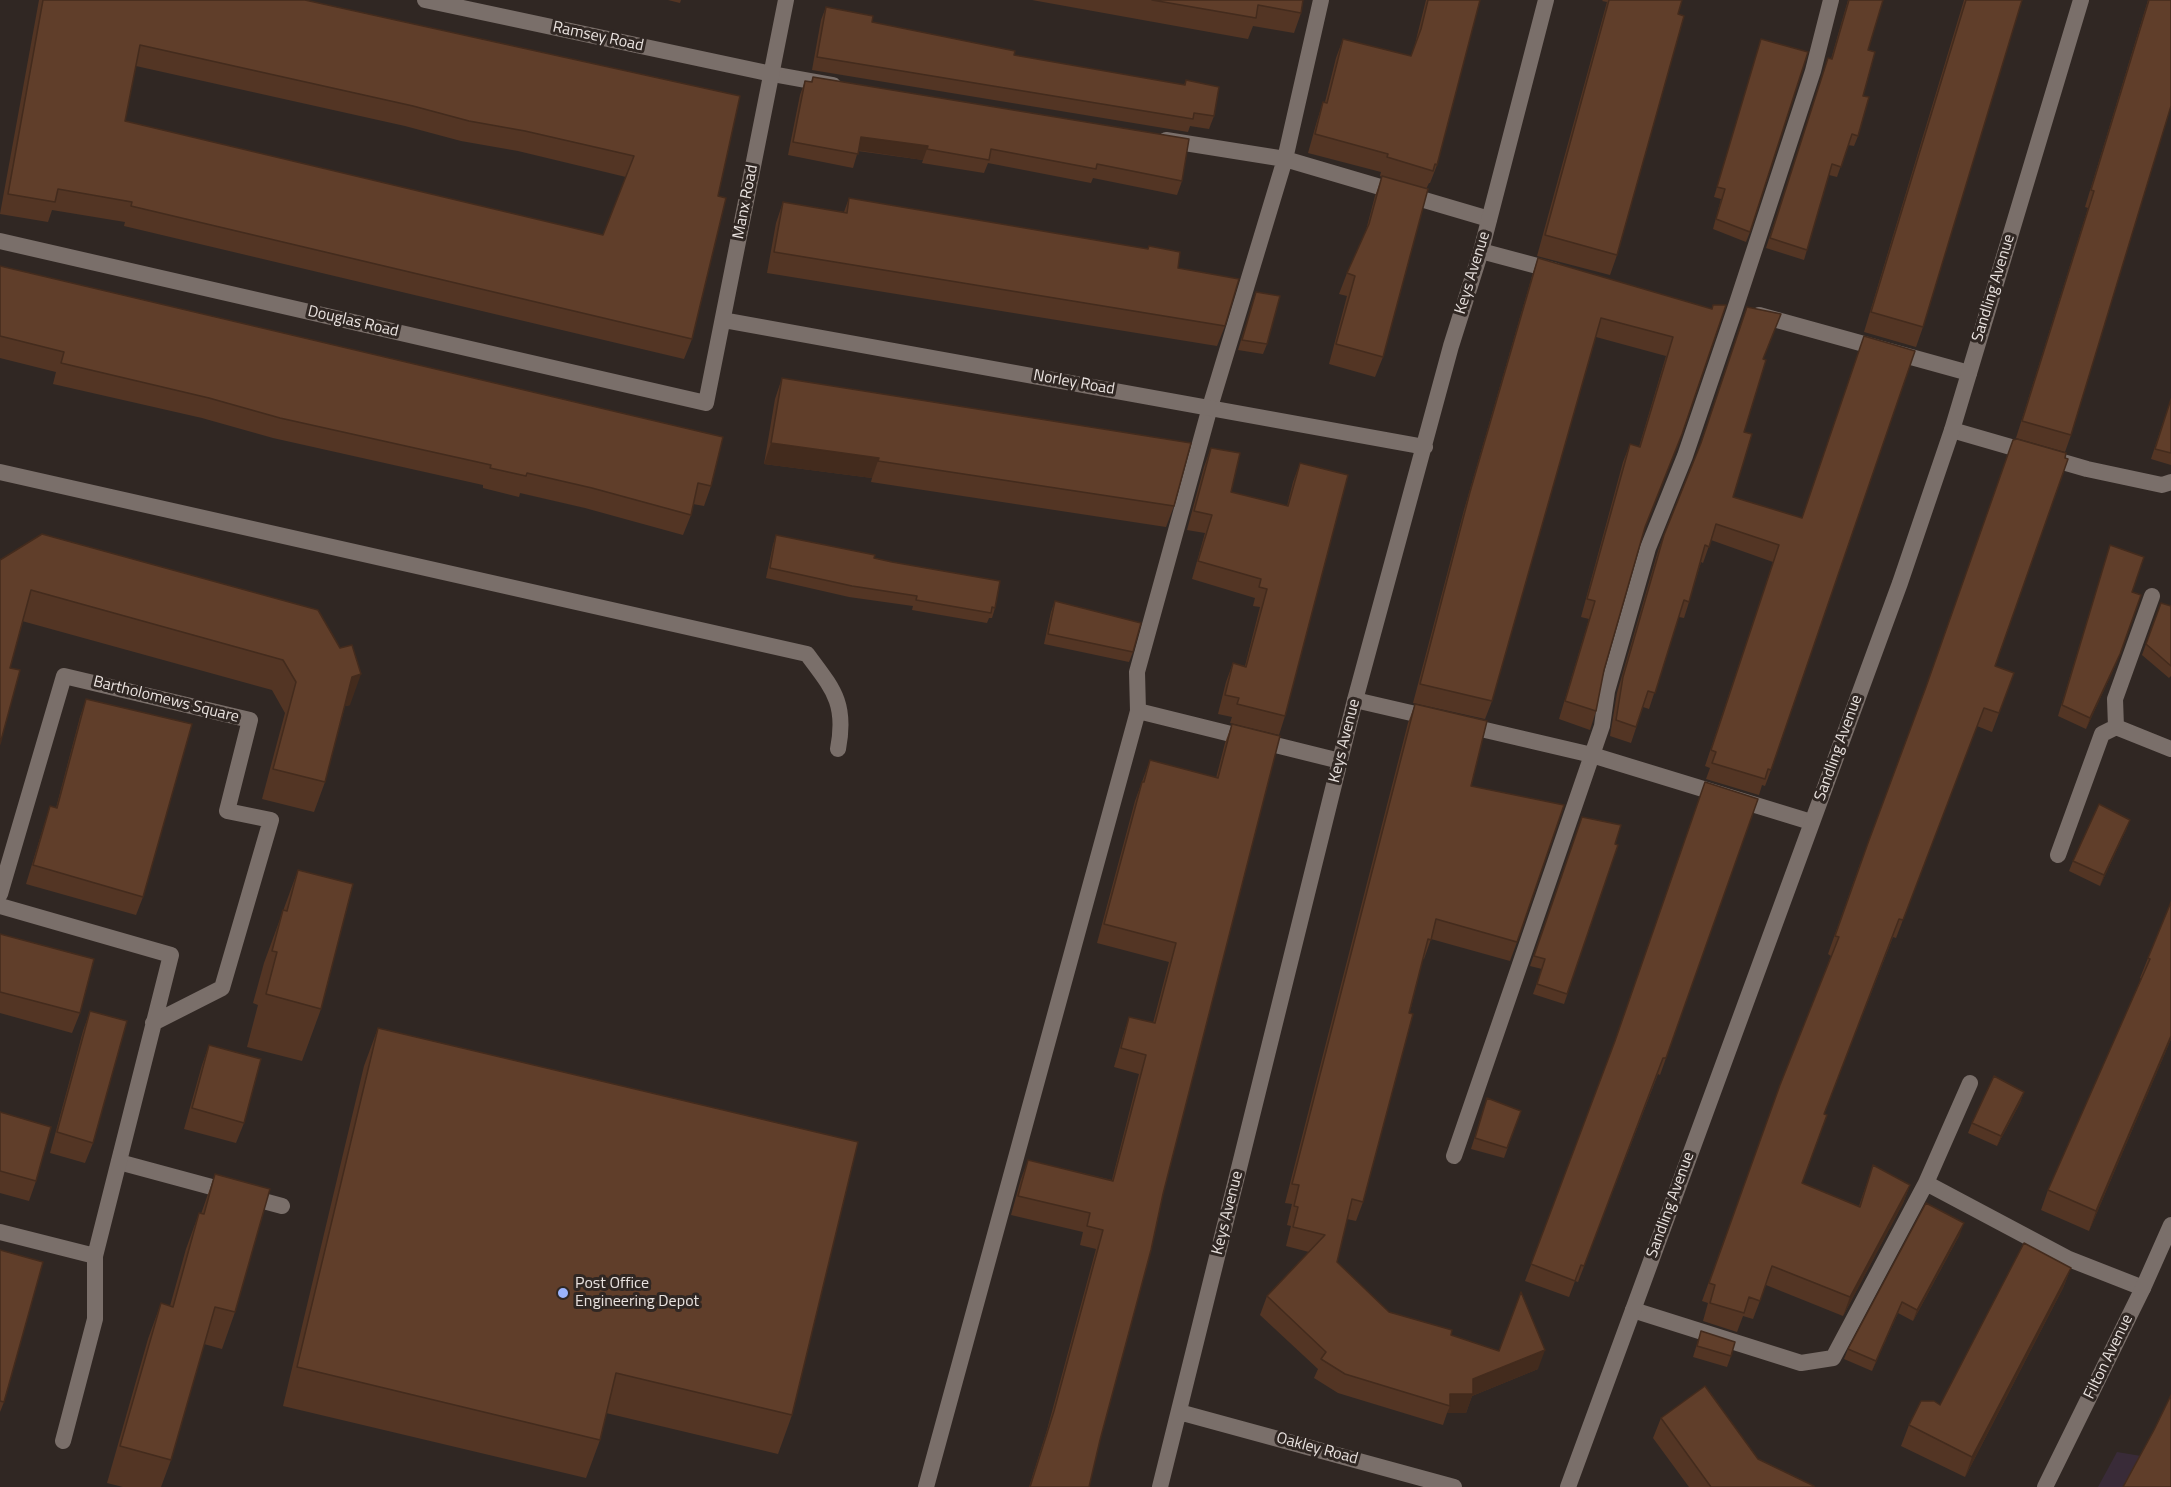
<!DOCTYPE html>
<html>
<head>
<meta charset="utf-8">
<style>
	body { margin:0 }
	canvas { display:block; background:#302723 }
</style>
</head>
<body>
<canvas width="2171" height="1487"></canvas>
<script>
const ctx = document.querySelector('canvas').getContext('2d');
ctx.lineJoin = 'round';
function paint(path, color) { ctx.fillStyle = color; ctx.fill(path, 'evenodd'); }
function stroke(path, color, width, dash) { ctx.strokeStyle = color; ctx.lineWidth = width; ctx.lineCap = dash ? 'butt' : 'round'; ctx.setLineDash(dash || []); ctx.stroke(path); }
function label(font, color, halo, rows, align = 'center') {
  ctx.font = font + ' "Titillium Web",sans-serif'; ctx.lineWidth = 6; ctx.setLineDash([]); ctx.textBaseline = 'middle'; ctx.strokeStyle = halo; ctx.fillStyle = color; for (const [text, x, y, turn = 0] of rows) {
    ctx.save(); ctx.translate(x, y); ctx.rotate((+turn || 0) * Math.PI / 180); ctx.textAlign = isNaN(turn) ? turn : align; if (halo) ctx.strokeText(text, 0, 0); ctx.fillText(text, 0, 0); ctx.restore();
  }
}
const commercial = new Path2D(`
	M2117,1452L2171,1461V1487H2098Z`);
const service = new Path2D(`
	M772,74L833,85
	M1166,140L1285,159L1489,219
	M1481,251L1556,271
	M1759,315L1969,373
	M1952,430L2087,469L2162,485L2171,482
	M0,472L807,654C832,688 847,702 838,749
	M1355,700L1433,718
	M1138,711L1137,672L1210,407L1285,159L1321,0
	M1464,725L1592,755L1811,822
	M2116,727L2171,749
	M2058,855L2102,734L2116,727L2115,699L2152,596
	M1454,1156L1602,726L1607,691L1648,548L1685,456L1734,312L1813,71L1831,0
	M119,1162L282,1206
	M1926,1183L2069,1259L2143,1288
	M1633,1310L1801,1363L1833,1358L1926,1183L1970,1083
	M926,1487L1138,711L1340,761`);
const minor = new Path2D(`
	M425,0L772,74
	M0,241L706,403L786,0
	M723,320L1425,447
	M0,894L64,676L250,720L227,811L271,820L222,988L153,1023
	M0,906L171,955L95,1256L0,1232
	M1179,1412L1454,1487
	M63,1441L95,1319V1256
	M1160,1487L1355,700L1451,346L1481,251L1546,0
	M1568,1487L1900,583L1952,430L2081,0`);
const tertiary = new Path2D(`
	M2045,1487L2143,1288L2171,1225`);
const wall = new Path2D(`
	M39,0H305L718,196L692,339L684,359L124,226L125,222L52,210L48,222L0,214ZM136,66L405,126L461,141L518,151L626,177L603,235L125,121Z
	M668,0H681L680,3Z
	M1032,0H1303L1301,13L1294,33L1253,26L1248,39Z
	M1426,0H1480L1437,165L1430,183H1429L1426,189L1383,357L1375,377L1329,364L1347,296L1339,294L1347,273L1365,234L1375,196L1382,177L1380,176L1381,172L1308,153L1317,121L1323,102H1325L1336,58L1343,39L1411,56L1415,44Z
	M1603,0H1682L1617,255L1610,275L1537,256L1607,2L1602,1Z
	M1848,0H1883L1868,50L1858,136L1854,146L1848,145L1837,177L1829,175L1804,260L1766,248L1825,68L1831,59Z
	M1964,0H2022L1923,327L1916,347L1864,332Z
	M2148,0H2171L2071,435L2065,452L2016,438L2088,208L2085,207Z
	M826,7L872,22L1014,55L1184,85L1186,80L1214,116L1209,129L1190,126L1188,132L812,70L821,20Z
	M1761,39L1750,232L1746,242L1713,229L1721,199L1714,197Z
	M813,77L1182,181L1177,195L1093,178L1091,183L988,163L984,173L922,163L923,160L858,151L853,168L788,155L800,95L805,81L811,82Z
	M849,198L1148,249L1149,246L1178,268L1225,326L1217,346L767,273L776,223L783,202L844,212Z
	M1538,258L1711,309L1682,434L1643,533L1604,670L1596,711L1590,730L1559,719L1589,619L1581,617L1623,462L1630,444L1639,447L1666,356L1596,337L1492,701L1485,719L1413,703L1464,510L1532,276Z
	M0,266L711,486L704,506L693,504L691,515L683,535L585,508L520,493L519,497L483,488V485L273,438L202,418L53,384L56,372L0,358Z
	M1256,292L1267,344L1263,354L1238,350Z
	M1764,359L1744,432L1733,497L1802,518L1771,770L1765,786L1762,785L1759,795L1706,779L1710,768L1705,766L1773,562L1711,540L1703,563L1701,562L1689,602L1684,618L1679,617L1649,709L1643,707L1631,743L1610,736L1617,693L1658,551L1664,535Z
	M782,378L1174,506L1166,527L871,482L872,478L764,464L775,399Z
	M2171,398V465L2151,459Z
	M1211,448L1231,492L1287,506L1293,482L1300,463L1285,716L1279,735L1230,723L1232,717L1218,714L1226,682L1233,663L1245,666L1260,607L1253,606L1255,598L1192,579L1205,533L1187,530L1204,467Z
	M776,535L874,558L995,608L992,618H989L987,623L912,610L913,606L849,597L766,578L773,545Z
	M2110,545L2132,592L2116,664L2086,729L2058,716Z
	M0,560L318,610L350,705L345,706L325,782L314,812L262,799L285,713L272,690L22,621L10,668Z
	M1055,601L1133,652L1129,662L1044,644L1051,612Z
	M2161,603L2171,606V676L2169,678L2142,655Z
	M1995,666L2014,673L1992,732L1977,726L1896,938L1893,937L1824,1114L1802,1183L1859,1206L1873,1165L1910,1185L1903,1203L1843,1316L1766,1285L1753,1319L1743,1316L1737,1332L1703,1321L1708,1303L1702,1301L1780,1085L1831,956L1828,954L1861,861Z
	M86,699L143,897L136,915L26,884L44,825L50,806L56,808L80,717Z
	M1415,704L1471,786L1517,942L1510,961L1431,939L1424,959H1423L1363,1202L1356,1221L1347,1219L1337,1262L1389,1312L1451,1335L1538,1369L1472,1396L1466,1413H1447L1443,1425L1338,1393L1314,1378L1318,1369L1260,1315L1267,1296L1309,1252L1286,1246L1291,1226L1287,1225L1292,1204L1285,1203L1408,723Z
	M1232,724L1100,1440L1089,1487H1029L1047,1430L1096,1249L1080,1245L1083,1232L1011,1215L1021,1179L1028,1160L1112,1180L1139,1074L1114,1067L1123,1036L1129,1017L1153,1023L1169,962L1097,943L1135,801L1150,760L1216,778L1225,743Z
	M1758,799L1660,1075L1658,1074L1578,1282L1575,1281L1569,1297L1525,1281L1612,1050Z
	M1582,817L1615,844L1618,845L1564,1004L1533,994L1542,969L1530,966Z
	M2130,820L2126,830L2100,886L2069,871L2073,861Z
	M298,870L321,1009L302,1061L247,1047L258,1005L253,1003L264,963Z
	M2171,902V1039L2089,1231L2041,1210L2048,1190L2142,979L2140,978L2148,958Z
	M0,934L80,1013L72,1033L0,1013Z
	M90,1011L93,1143L85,1163L50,1153L83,1031Z
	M378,1028L792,1415L778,1454L606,1413L600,1440L586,1478L283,1406L364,1066Z
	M209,1045L244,1123L236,1143L184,1129L202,1065Z
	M2024,1092L2020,1103L1997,1146L1968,1133L1972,1123Z
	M1487,1098L1521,1111L1504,1158L1471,1149Z
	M0,1112L36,1181L29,1201L0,1193Z
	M215,1174L235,1312L222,1349L204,1344L171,1460L161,1487H123L107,1483L148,1339L161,1303L170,1306L186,1249L199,1213L201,1214Z
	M1960,1234L1913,1321L1898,1313L1872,1371L1844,1359L1848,1349Z
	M0,1250L4,1402L0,1412Z
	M2071,1268L2063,1288L1965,1477L1901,1446L1909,1425L1940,1405Z
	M1701,1331L1731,1356L1727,1367L1693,1357Z
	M1661,1418L1758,1459L1814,1487H1689L1653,1438Z`);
const shadedWall = new Path2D(`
	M861,137L928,146L923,160L856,150Z
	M771,443L879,458L872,478L764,464Z
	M2120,654L2116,664L2086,729L2090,718Z
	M361,674L350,705L341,707L352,677Z
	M2130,820L2126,830L2100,886L2104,875Z
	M2171,1036V1039L2089,1231L2096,1211Z
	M2024,1092L2020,1103L1997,1146L2001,1136Z
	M1910,1185L1903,1203L1843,1316L1850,1297Z
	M1964,1223L1960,1234L1913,1321L1917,1310Z
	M2071,1268L2063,1288L1965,1477L1972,1457Z
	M1902,1302L1898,1313L1872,1371L1876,1361Z
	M1545,1350L1538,1369L1472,1396L1466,1413H1447L1450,1406V1394L1473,1379Z`);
const building = new Path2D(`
	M43,0H305L740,96L718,196L726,198L692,339L131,206L132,202L58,189L55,202L8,194ZM140,45L413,106L469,121L525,131L634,156L603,235L125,121Z
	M1152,0H1303L1301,13L1258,5L1256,18Z
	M1428,0H1480L1437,165L1435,164L1433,171L1387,157L1388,154L1315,134L1323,102L1327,103L1343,39L1411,56L1421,29Z
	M1609,0H1682L1678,14L1684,16L1617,255L1545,235Z
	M1849,0H1883L1868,50L1875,52L1863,96L1869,97L1858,136L1852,134L1841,167L1832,164L1807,250L1770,238L1828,58L1832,59Z
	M1966,0H2022L1923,327L1871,312Z
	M2149,0H2171V106L2071,435L2022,421L2094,191L2091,190Z
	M826,7L873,16L872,22L1015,51L1014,55L1185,85L1186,80L1219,87L1214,116L1194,113L1193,119L817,57Z
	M1761,39L1808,52L1750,232L1716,219L1725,189L1717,187Z
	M813,77L1189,139L1182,181L1097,164L1096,169L991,149L989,160L927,149L928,146L861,137L858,154L793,142L805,81L812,82Z
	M1382,176L1428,189L1383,357L1336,344L1355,276L1347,273L1369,224Z
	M849,198L1148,249L1149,246L1180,252L1178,268L1239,279L1225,326L774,252L783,202L847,213Z
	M1538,258L1712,309L1713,305H1726L1682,434L1645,527L1604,670L1596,711L1565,701L1595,601L1587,599L1630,444L1640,447L1673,337L1601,318L1492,701L1420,684L1470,492Z
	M0,266L723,437L711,486L698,483L691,515L592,488L527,473L526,476L490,468L491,465L280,418L209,398L61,363L64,352L0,336Z
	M1256,292L1280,296L1267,344L1242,340Z
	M1747,307L1781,314L1763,359L1766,360L1744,432L1752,434L1733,497L1802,518L1864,336L1915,351L1771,770L1768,769L1765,779L1712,763L1716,752L1711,750L1779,545L1716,524L1709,547L1705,545L1689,602L1684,600L1655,693L1648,691L1636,727L1616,720L1623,677L1664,535L1701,443Z
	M782,378L1191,443L1174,506L878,461L879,458L771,443Z
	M2171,399V453L2155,449Z
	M2017,439L2066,453L2065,458L2068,459L1995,666L2014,673L1999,713L1984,708L1903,920L1899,919L1824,1114L1827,1115L1802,1183L1860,1207L1873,1165L1910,1185L1850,1297L1772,1266L1760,1301L1749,1297L1744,1313L1710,1303L1715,1285L1709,1283L1780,1085L1839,937L1835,936L1868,843L1926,687L2013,440Z
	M1211,448L1240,453L1231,492L1288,506L1300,463L1348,475L1285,716L1237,704L1239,698L1225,695L1233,663L1246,667L1267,589L1259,587L1261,579L1198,561L1212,515L1194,511Z
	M42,534L318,610L340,648L352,645L361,674L352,677L325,782L273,769L296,682L283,660L31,590L10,668L20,670L0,744V560Z
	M776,535L875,555L874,558L892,562L1000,581L995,608L992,607L991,613L916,600L917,596L852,586L770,568Z
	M2110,545L2144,557L2132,592L2141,595L2120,654L2090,718L2062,705Z
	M1055,601L1141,623L1133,652L1048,634Z
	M2161,603L2171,606V666L2146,644Z
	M86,699L192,724L143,897L33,865L50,806L57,808Z
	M1415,704L1487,721L1471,786L1564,805L1517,942L1436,919L1431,940L1428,939L1409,1013L1413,1014L1363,1202L1352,1199L1337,1262L1389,1312L1452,1330L1451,1335L1499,1351L1521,1292L1545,1350L1473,1379V1394H1450V1406L1345,1374L1321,1359L1326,1352L1267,1296L1325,1235L1293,1227L1298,1207L1294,1206L1299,1185L1292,1184Z
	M1232,724L1280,736L1163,1194L1151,1250L1100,1440L1089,1487H1030L1054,1411L1103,1230L1087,1226L1090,1213L1018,1196L1028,1160L1113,1181L1146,1055L1121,1048L1129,1017L1155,1023L1176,943L1104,924L1142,782H1144L1150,760L1218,778Z
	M1705,782L1758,799L1666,1058H1663L1584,1266L1581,1265L1575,1281L1531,1264L1615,1041Z
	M2099,804L2130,820L2104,875L2073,861Z
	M1582,817L1621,825L1615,844L1618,845L1567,994L1537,984L1545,959L1534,956Z
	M298,870L353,884L321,1009L266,994L277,952L272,951L283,910L287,911Z
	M2171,902V1036L2096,1211L2048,1190L2150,959L2148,958Z
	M0,934L94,959L80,1013L0,992Z
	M90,1011L127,1021L93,1143L57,1132Z
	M378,1028L858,1142L792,1415L616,1373L600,1440L297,1367Z
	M209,1045L261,1059L244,1123L192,1108Z
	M1994,1076L2024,1092L2001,1136L1972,1123Z
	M1487,1098L1521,1111L1507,1148L1475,1138Z
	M0,1112L51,1127L36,1181L0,1171Z
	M215,1174L270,1189L235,1312L215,1307L171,1460L120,1446L161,1303L173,1307L199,1213L204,1214Z
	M1926,1203L1964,1223L1917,1310L1902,1302L1876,1361L1848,1349Z
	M2024,1243L2071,1268L1972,1457L1909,1425L1921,1401H1934L1940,1405Z
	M0,1250L43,1262L4,1402L0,1401Z
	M1701,1331L1735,1342L1731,1356L1697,1346Z
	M1705,1386L1758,1459L1814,1486V1487H1711L1661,1418Z
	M2171,1395V1487H2123L2154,1430Z`);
const markers = [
	[563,1293,6,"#9bb4fd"]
];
const streetNames = [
	["Ramsey Road",598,37,12],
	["Manx Road",746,202,-79],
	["Keys Avenue",1473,273,-73],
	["Sandling Avenue",1994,288,-73],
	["Douglas Road",353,322,13],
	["Norley Road",1074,383,10],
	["Bartholomews Square",166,700,14],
	["Keys Avenue",1345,741,-76],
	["Sandling Avenue",1839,748,-70],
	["Sandling Avenue",1671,1205,-70],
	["Keys Avenue",1228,1213,-76],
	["Filton Avenue",2109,1357,-64],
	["Oakley Road",1317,1449,15]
];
const poiNames = [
	["Post Office",575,1284],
	["Engineering Depot",575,1302]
];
paint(commercial, '#392b38');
stroke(service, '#7a6f6a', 16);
stroke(minor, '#7a6f6a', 16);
stroke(tertiary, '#7a6f6a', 16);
paint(wall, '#533524');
paint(shadedWall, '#432b1d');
paint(building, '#603e2a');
stroke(building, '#432b1d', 1.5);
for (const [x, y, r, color] of markers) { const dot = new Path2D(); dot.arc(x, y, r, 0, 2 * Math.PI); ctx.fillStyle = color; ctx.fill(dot); stroke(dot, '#302723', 2); }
label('16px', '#e9e2df', '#302723', streetNames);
label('16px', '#e9e2df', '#302723', poiNames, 'left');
</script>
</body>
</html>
